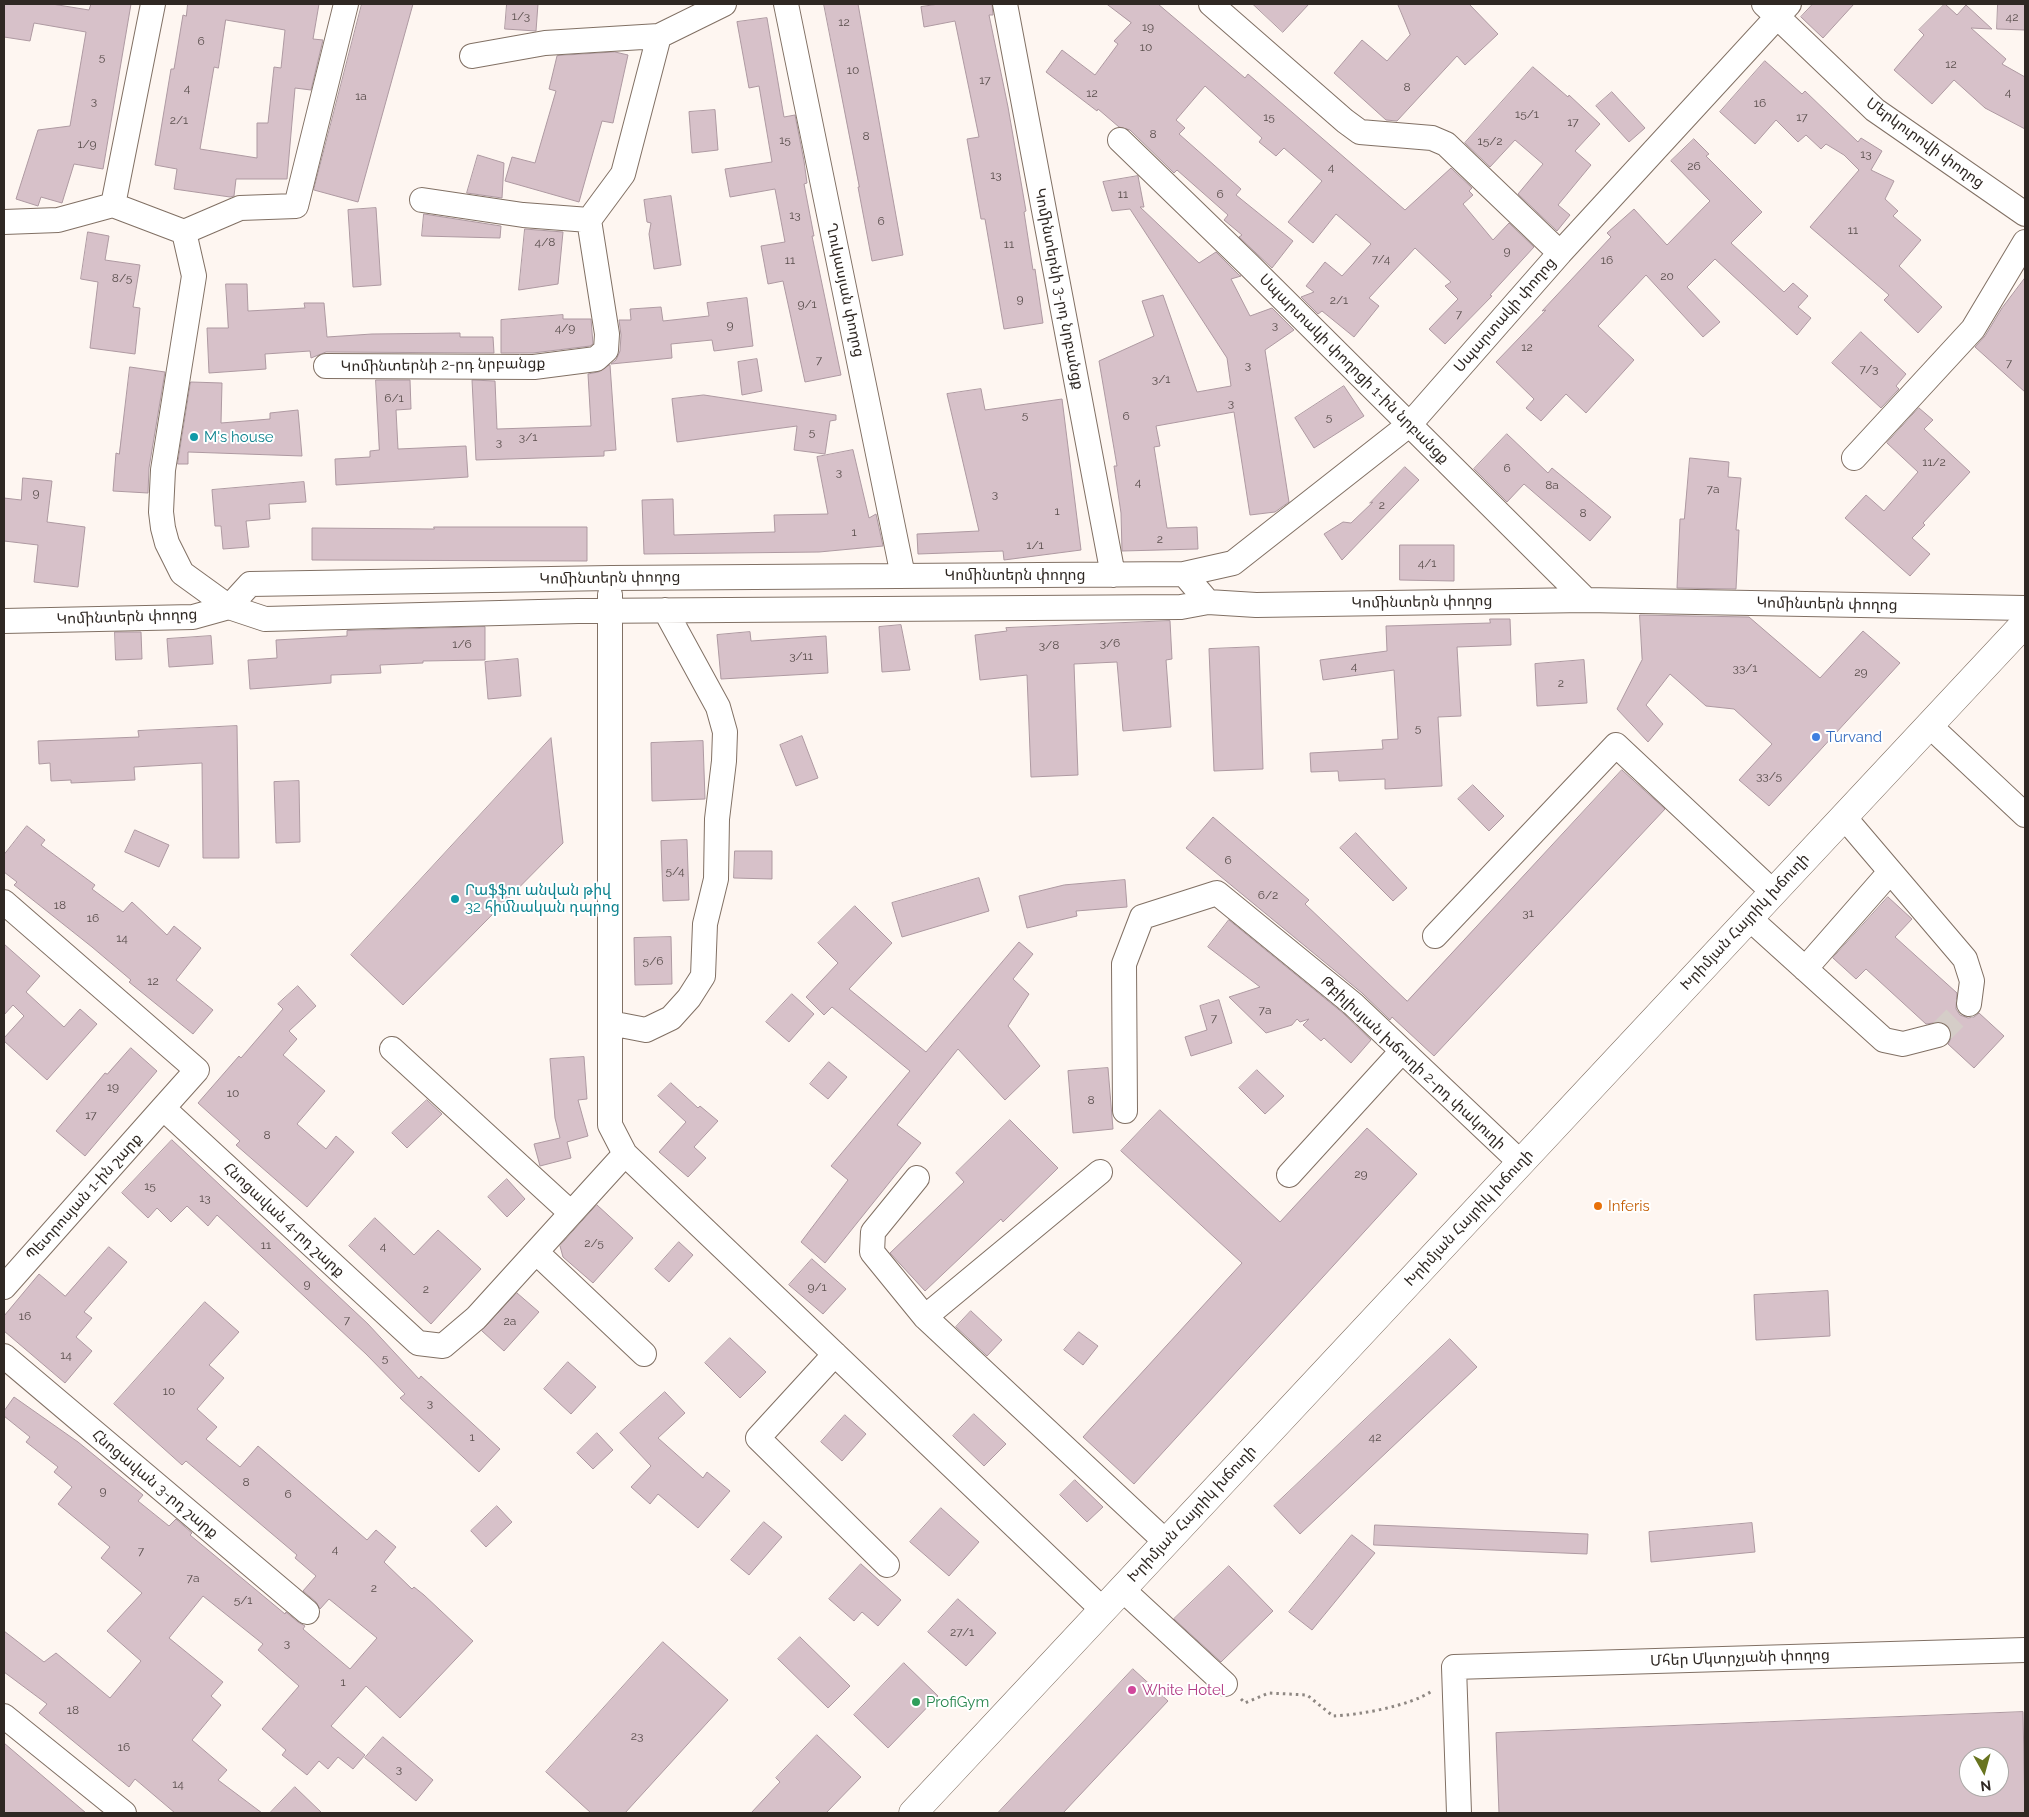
<!DOCTYPE html>
<html>
<head>
<meta charset="utf-8">
<style>
	body { margin:0 }
	#map { position:relative; width:2029px; height:1817px; overflow:hidden; background:#fef6f1; font-family:Raleway,sans-serif }
	canvas { display:block }
	.frame { position:absolute; inset:0; border:5px solid #2f2823; pointer-events:none }
	.north { position:absolute; left:1959px; top:1747px; width:50px; height:50px; box-sizing:border-box; background:#fff; border:1px solid #aca9a7; border-radius:50%; rotate:173deg; font-size:14px; font-weight:700; line-height:20px; text-align:center; color:#2f2823 }
	.north::after { content:''; display:block; margin:auto; width:18px; height:22px; background:#68741f; clip-path:polygon(50% 0,100% 100%,50% 72%,0 100%) }
</style>
</head>
<body>
<div id="map">
<canvas width="2029" height="1817"></canvas>
<div class="frame"></div>
<div class="north">N</div>
</div>
<script>
const ctx = document.querySelector('canvas').getContext('2d');
ctx.lineJoin = 'round';
function paint(path, color) { ctx.fillStyle = color; ctx.fill(path, 'evenodd'); }
function stroke(path, color, width, dash) { ctx.strokeStyle = color; ctx.lineWidth = width; ctx.lineCap = dash ? 'butt' : 'round'; ctx.setLineDash(dash || []); ctx.stroke(path); }
function label(font, color, halo, rows, align = 'center') {
  ctx.font = font + ' Raleway,"Noto Sans Armenian",sans-serif'; ctx.lineWidth = 4; ctx.setLineDash([]); ctx.textBaseline = 'middle'; ctx.strokeStyle = halo; ctx.fillStyle = color; for (const [text, x, y, turn = 0] of rows) {
    ctx.save(); ctx.translate(x, y); ctx.rotate((+turn || 0) * Math.PI / 180); ctx.textAlign = isNaN(turn) ? turn : align; if (halo) ctx.strokeText(text, 0, 0); ctx.fillText(text, 0, 0); ctx.restore();
  }
}
const building = new Path2D(`
	M4,4H52L89,10L91,4H131L103,169L74,164L62,203L41,197L38,206L16,199L38,130L70,126L86,32L34,23L30,41L4,37Z
	M188,4H319L313,39L323,40L311,90L295,88L287,179H236L234,196L230,197L174,189L177,169L155,165L171,69H174L183,15L186,16ZM226,20L285,30L281,68L274,67L268,123H257V158L200,149L214,67L218,68Z
	M362,4H413L358,202L314,190Z
	M507,4H538L536,31L505,29Z
	M824,4H858L903,255L872,261L858,187H859Z
	M939,4H992L993,15H989L1008,107L1026,211L1024,212L1033,270L1035,269L1043,323L1004,329L985,219H981L967,139L979,137L955,21L924,27L921,7Z
	M1107,4H1158L1245,78L1248,74L1405,210L1451,168L1472,188L1469,191L1473,195L1463,204L1493,240L1509,223L1534,247L1490,295L1492,296L1445,344L1429,329L1458,299L1445,286L1451,282L1415,248L1369,298L1379,306L1354,337L1322,311L1318,314L1301,297L1314,292L1306,286L1325,262L1342,276L1371,244L1336,214L1313,243L1288,222L1322,181L1284,148L1276,156L1259,142L1262,138L1205,86L1176,120L1185,128L1179,134L1241,189L1236,195L1293,241L1272,268L1239,237L1242,235L1224,220L1228,215L1177,170L1174,173L1130,130L1119,127L1098,109L1097,111L1046,72L1062,50L1095,75L1118,44L1114,41L1131,23Z
	M1253,4H1309L1283,32Z
	M1398,4H1469L1498,34L1465,65L1457,56L1397,121L1386,120L1334,73L1362,40L1387,61L1410,35Z
	M1813,4H1854L1823,38L1801,17Z
	M1945,4L1957,15L1966,5L1992,29L1971,28L2006,59L2002,64L2025,77V129L1985,108L1954,80L1932,104L1894,70L1924,35L1919,30Z
	M1998,4H2025V30L1997,29Z
	M767,18L784,117L795,115L804,161L807,183L804,184L814,236H812L841,375L805,382L783,281L768,284L761,246L785,242L775,189L730,197L725,169L772,162L759,86L749,88L737,22Z
	M615,52L628,55L613,123L602,121L579,202L505,181L512,157L535,163L556,91L549,89L557,56Z
	M1765,61L1802,94L1805,91L1858,142L1861,138L1882,151L1871,170L1894,181L1885,199L1898,211L1893,216L1921,240L1899,266L1942,307L1918,333L1884,300L1889,295L1810,227L1859,170L1844,155L1826,144L1821,149L1806,135L1798,142L1776,120L1755,144L1720,112Z
	M1533,67L1568,97L1569,95L1600,124L1575,151L1591,165L1558,205L1570,215L1557,231L1518,194L1543,164L1515,140L1490,167L1465,143Z
	M1612,92L1645,128L1629,142L1596,106Z
	M715,110L718,150L692,153L689,112Z
	M1694,139L1709,154L1706,156L1762,212L1731,243L1784,292L1793,283L1808,296L1798,307L1811,318L1797,335L1715,259L1687,287L1720,322L1703,337L1646,275L1598,326L1634,360L1586,413L1566,394L1541,421L1526,408L1534,399L1496,362L1546,310L1542,311L1611,237L1607,233L1634,209L1667,245L1710,201L1671,161Z
	M478,155L504,163L502,198L467,193Z
	M1138,176L1144,207H1140L1199,263L1216,252L1239,275L1241,276L1231,279L1250,316L1272,308L1294,330L1265,350L1289,502L1275,512L1250,515L1234,412L1156,426L1160,446L1154,447L1167,528L1197,527L1198,549L1122,551L1121,513L1114,466H1117L1099,361L1154,336L1142,301L1163,295L1197,392L1231,386L1227,358L1130,209L1112,211L1103,182Z
	M671,196L681,265L654,269L649,234L651,223L647,222L644,200Z
	M376,208L381,285L353,287L348,210Z
	M424,214L501,226L500,238L422,236Z
	M525,229L563,232L558,284L519,290Z
	M88,232L109,236L105,260L140,265L133,307L140,308L135,354L90,348L98,282L81,279Z
	M2025,278V392L1975,347L1985,336L2002,308Z
	M226,284H247L248,311L305,308L304,303H324L327,337L372,334L460,333V337H493L494,353L326,352L311,358L310,351L265,354L266,369L209,373L207,328H228Z
	M747,298L753,346L714,351L712,340L671,344L672,358L611,364L616,360L620,351L621,335L619,320H631L630,309L661,307L663,321L709,316L707,303Z
	M563,315V319H591L593,344L590,346L533,353H501V320Z
	M1861,332L1906,374L1896,386L1899,389L1881,408L1832,363Z
	M757,359L762,391L742,395L738,362Z
	M610,365L616,450L604,451V456L476,460L472,380L495,381L497,429L591,426L588,374L598,372Z
	M130,367L165,372L149,468L148,493L113,491L116,453L119,454Z
	M376,380H410L411,409L396,410L398,449L466,446L468,477L336,485L335,459L370,457V451L379,450Z
	M191,382L222,383L221,423L270,419V413L298,410L302,456L188,452V464H178Z
	M1344,386L1364,416L1314,448L1295,418Z
	M981,389L985,410L1062,399L1081,550L1004,560L1003,551L918,554L917,534L979,531L947,394Z
	M704,395L836,415V420L830,421L825,454L794,450L797,426L677,442L672,399Z
	M1919,408L1933,420L1924,429L1970,472L1923,523L1925,525L1912,538L1930,554L1910,576L1845,518L1866,495L1884,511L1918,472L1887,443Z
	M1507,434L1548,473L1552,468L1611,517L1590,541L1524,484L1507,502L1474,469Z
	M853,450L869,518L876,514L883,546L819,552L644,554L642,500L673,499L674,535L775,532L774,515L828,514L817,457Z
	M1690,458L1729,462L1728,477L1741,478L1736,530H1739L1736,589L1677,588L1680,519H1684Z
	M1405,467L1419,480L1342,560L1324,534L1343,522L1351,523L1373,502L1370,503Z
	M23,478L52,481L47,522L85,527L78,587L34,582L38,545L4,541V498L21,500Z
	M304,482L306,502L269,504L270,519L246,521L249,547L223,549L221,526H215L212,490Z
	M434,527H587V561L312,560V528L434,529Z
	M1400,545H1454V581L1400,580Z
	M1640,615L1749,617L1820,678L1863,631L1900,663L1769,806L1739,780L1772,744L1734,709L1706,706L1670,674L1646,705L1663,724L1648,742L1617,709L1642,660Z
	M1490,619H1510L1511,645L1457,647L1461,716L1438,717L1442,786L1385,789V779L1339,781L1338,771L1311,772L1310,753L1383,749L1382,740L1398,739L1394,670L1323,680L1320,660L1387,651L1386,626L1490,623Z
	M1170,621L1172,659L1166,660L1171,727L1123,731L1117,662L1074,664L1078,775L1031,777L1027,675L980,680L975,635L1007,631L1006,628Z
	M901,625L910,670L882,672L879,627Z
	M485,627V660L423,661V663L380,665L381,673L331,675V683L250,689L248,660L277,658L276,640L347,636V631Z
	M115,632H141L142,659L116,660Z
	M750,632L751,641L826,636L828,673L721,679L717,635Z
	M211,636L213,664L169,667L167,639Z
	M1259,647L1263,769L1214,771L1209,649Z
	M518,659L521,696L488,699L485,662Z
	M1584,660L1587,703L1537,706L1535,664Z
	M237,726L239,858H203L202,763L134,767L135,780L71,783V780L51,781L50,763L39,764L38,741L139,737L138,731Z
	M802,736L818,778L796,786L780,745Z
	M551,738L563,843L403,1005L351,955Z
	M703,741L705,799L652,801L651,743Z
	M1622,770L1665,809L1434,1056L1392,1017L1390,1020L1362,993L1186,848L1213,817L1309,900L1305,904L1407,1001Z
	M299,781L300,842L276,843L274,782Z
	M1473,785L1504,816L1489,831L1458,799Z
	M27,826L45,840L41,845L95,885L92,889L123,912L132,902L167,935L174,926L201,948L176,980L213,1010L193,1034L129,982L131,980L92,947L14,885L17,882L4,872V855Z
	M135,830L169,845L159,867L125,852Z
	M1356,833L1407,888L1393,901L1340,848Z
	M687,840L689,900L663,901L661,841Z
	M735,851H772V879L734,878Z
	M979,878L989,911L902,937L892,903Z
	M1125,880L1127,907L1076,911L1077,916L1027,928L1019,896L1064,885Z
	M1888,897L1912,919L1895,937L1957,993L1956,1009L1960,1015L1968,1018L1974,1017L1979,1013L2004,1036L1974,1068L1948,1044L1951,1038V1032L1947,1025L1941,1022L1926,1024L1866,969L1856,979L1833,958Z
	M855,906L892,943L849,989L926,1052L1019,942L1033,954L1013,979L1029,994L1008,1026L1040,1066L1005,1100L958,1049L897,1125L921,1143L825,1263L801,1242L848,1180L831,1166L910,1071L832,1007L824,1015L806,997L838,963L818,943Z
	M1229,920L1344,1014L1371,1040L1351,1063L1324,1038L1321,1041L1303,1025L1309,1019L1300,1022L1297,1019L1292,1025L1266,1033L1229,997L1260,987L1208,947Z
	M671,937L672,984L635,985L634,938Z
	M4,944L40,976L26,992L64,1027L80,1009L97,1024L47,1080L4,1041V1038L24,1016L13,1005L4,1015Z
	M298,986L316,1006L289,1031L297,1039L283,1055L325,1091L297,1124L326,1149L336,1136L354,1152L307,1207L236,1145L240,1141L198,1103L239,1056L241,1058L283,1009L278,1004Z
	M792,994L814,1014L789,1042L766,1022Z
	M1219,1000L1232,1043L1191,1056L1185,1037L1207,1030L1200,1006Z
	M131,1048L157,1071L85,1156L56,1131L105,1073L107,1074Z
	M584,1057L587,1099L578,1100L588,1136L567,1142L571,1158L540,1166L534,1144L560,1138L555,1118L550,1059Z
	M829,1062L847,1077L828,1099L810,1084Z
	M1108,1068L1113,1129L1073,1133L1068,1071Z
	M1257,1070L1284,1096L1265,1114L1239,1088Z
	M671,1083L698,1108L700,1106L718,1121L694,1147L706,1158L688,1177L659,1152L686,1122L658,1096Z
	M427,1100L442,1114L407,1148L392,1133Z
	M1160,1110L1280,1222L1367,1128L1417,1174L1134,1484L1083,1437L1242,1263L1121,1151Z
	M1010,1120L1058,1168L1003,1222L1001,1219L925,1291L890,1253L964,1182L956,1173Z
	M172,1140L368,1324L419,1379L421,1376L500,1449L479,1472L400,1398L405,1394L366,1354L217,1215L208,1226L187,1206L171,1222L157,1208L148,1218L122,1193Z
	M507,1179L525,1199L507,1217L488,1197Z
	M597,1205L633,1238L593,1283L563,1257L560,1246Z
	M375,1218L414,1255L438,1230L481,1269L431,1324L349,1246Z
	M679,1242L693,1255L669,1282L655,1269Z
	M109,1247L127,1262L84,1312L92,1318L76,1337L92,1351L65,1383L4,1331V1316L39,1274L65,1296Z
	M812,1259L846,1289L823,1314L789,1285Z
	M1828,1291L1830,1336L1756,1340L1754,1295Z
	M517,1293L539,1312L504,1351L482,1331Z
	M205,1302L239,1332L209,1365L224,1378L197,1409L217,1427L206,1439L240,1467L258,1446L367,1540L376,1530L396,1547L384,1562L412,1589L414,1587L424,1595L473,1641L400,1718L366,1686L331,1726L365,1755L353,1769L338,1757L328,1769L319,1761L307,1775L282,1755L286,1750L262,1729L299,1686L258,1650L263,1644L203,1596L169,1638L223,1682L211,1696L221,1705L192,1740L227,1770L218,1780L262,1813H175L135,1779L129,1787L39,1713L47,1704L4,1672V1631L44,1662L56,1653L110,1698L141,1661L107,1631L142,1593L101,1558L110,1547L58,1504L72,1487L54,1472L58,1467L26,1442L30,1437L4,1416V1411L14,1397L78,1442L143,1495L138,1501L169,1526L176,1519L192,1533L190,1535L285,1614L286,1612L298,1622L305,1626L303,1629L350,1669L377,1638L329,1599L320,1609L316,1602L303,1591L316,1576L295,1558L297,1555L186,1461L182,1465L114,1404Z
	M971,1311L1002,1340L987,1356L956,1327Z
	M1079,1332L1098,1346L1083,1365L1064,1350Z
	M730,1338L766,1372L740,1398L705,1363Z
	M1450,1339L1477,1367L1300,1534L1274,1506Z
	M568,1362L596,1387L571,1414L544,1389Z
	M665,1392L685,1413L658,1438L703,1478L707,1472L730,1491L698,1528L658,1494L650,1504L631,1487L651,1466L620,1433Z
	M974,1414L1006,1444L984,1466L953,1436Z
	M845,1415L866,1434L842,1461L821,1442Z
	M597,1433L613,1450L593,1469L577,1453Z
	M1075,1480L1103,1507L1087,1522L1060,1495Z
	M497,1506L512,1522L486,1547L471,1531Z
	M941,1508L979,1542L949,1576L910,1542Z
	M764,1522L782,1537L749,1575L731,1560Z
	M1752,1523L1755,1552L1651,1562L1649,1532Z
	M1375,1525L1588,1534L1587,1554L1374,1545Z
	M1352,1535L1375,1553L1312,1630L1289,1612Z
	M861,1564L901,1600L878,1626L862,1612L854,1621L829,1599Z
	M1229,1566L1273,1611L1221,1662L1174,1619Z
	M958,1599L996,1633L966,1666L928,1632Z
	M800,1637L850,1686L828,1708L778,1659Z
	M663,1642L728,1700L625,1813H591L546,1772Z
	M904,1663L938,1696L888,1748L854,1715Z
	M1133,1669L1168,1701L1063,1813H998Z
	M2023,1712L2025,1813H1499L1496,1733ZM1969,1757H1999V1787H1969Z
	M817,1735L861,1777L826,1813H751L780,1782L776,1778Z
	M383,1737L433,1780L416,1801L365,1758Z
	M4,1743L66,1796L86,1813H4Z
	M295,1787L322,1813H270Z`);
const minorTunnel = new Path2D(`
	M1938,1035L1969,1004`);
const path = new Path2D(`
	M1241,1699L1245,1703L1269,1693L1307,1695L1333,1716C1359,1715 1410,1706 1432,1691`);
const minor = new Path2D(`
	M786,4L903,576
	M1005,4L1113,575
	M1211,4L1345,121L1360,132L1432,138L1446,144L1560,253
	M1764,4L1875,110L2025,214
	M472,56L545,43L659,36
	M1120,140L1249,265L1586,600
	M422,200L523,215L589,220
	M113,205L153,4
	M589,220L623,174L659,36L724,4
	M4,222L58,220L113,205L184,232L240,208L296,206L346,4
	M184,232L194,276L163,470L161,512L163,528L167,543L182,573L229,607L265,619L578,611L1181,607L1208,602
	M326,366L534,367L596,359L606,350L607,334L589,220
	M1854,458L1973,329L2025,242
	M1184,574L1233,563L1410,424L1560,253L1789,4
	M610,595V1125L625,1154L1103,1610
	M4,621L193,617L229,607L250,584L611,578L1184,574L1208,602L1256,605L1586,600L2025,608
	M1930,726L2025,815
	M1844,817L1965,959L1972,981L1969,1004
	M4,902L197,1070L163,1108L418,1343L443,1346L476,1318L625,1154
	M1749,918L1884,1040L1903,1044L1938,1035
	M1435,936L1616,745L1773,892
	M1805,969L1890,872
	M610,1023L646,1030L671,1018L689,998L703,976L705,924L716,879L717,819L724,761L725,732L718,707L665,610
	M392,1049L571,1213
	M1125,1111L1124,964L1142,917L1217,893L1353,1004L1520,1162
	M1289,1175L1402,1051
	M917,1178L873,1232L872,1252L925,1317L1166,1542
	M536,1252L644,1354
	M4,1287L163,1108
	M925,1317L1100,1172
	M835,1354L758,1438L887,1565
	M4,1356L307,1612
	M1122,1589L1225,1684
	M4,1716L124,1813
	M1459,1813L1454,1667L2025,1650`);
const highway = new Path2D(`
	M913,1813L2025,623`);
const markers = [
	[194,437,5,"#0f9aa8"],
	[1816,737,5,"#3f7fe0"],
	[455,899,5,"#0f9aa8"],
	[1598,1206,5,"#e8710a"],
	[1132,1690,5,"#d1479c"],
	[916,1702,5,"#2e9e5b"]
];
const numberNames = [
	["1/3",521,16],
	["42",2012,17],
	["12",844,22],
	["19",1148,27],
	["6",201,41],
	["10",1146,47],
	["5",102,57],
	["12",1951,64],
	["10",853,70],
	["17",985,80],
	["8",1407,87],
	["4",187,88],
	["4",2008,92],
	["12",1092,93],
	["1a",361,96],
	["3",94,101],
	["16",1760,103],
	["15/1",1527,114],
	["15",1269,117],
	["17",1802,117],
	["2/1",179,120],
	["17",1573,122],
	["8",1153,134],
	["8",866,136],
	["15",785,140],
	["15/2",1490,141],
	["1/9",87,144],
	["13",1866,154],
	["26",1694,166],
	["4",1331,167],
	["13",996,175],
	["11",1123,194],
	["6",1220,194],
	["13",795,215],
	["6",881,221],
	["11",1853,230],
	["4/8",545,242],
	["11",1009,244],
	["9",1507,251],
	["7/4",1381,259],
	["11",790,260],
	["16",1607,260],
	["20",1667,276],
	["8/5",122,278],
	["9",1020,299],
	["2/1",1339,300],
	["9/1",807,304],
	["7",1459,314],
	["9",730,325],
	["3",1275,325],
	["4/9",565,328],
	["12",1527,347],
	["7",819,360],
	["7",2009,363],
	["3",1248,365],
	["7/3",1869,369],
	["3/1",1161,379],
	["6/1",394,398],
	["3",1231,403],
	["5",1025,415],
	["6",1126,416],
	["5",1329,417],
	["5",812,432],
	["3/1",528,437],
	["3",499,442],
	["11/2",1934,462],
	["6",1507,468],
	["3",839,472],
	["4",1138,482],
	["8a",1552,485],
	["7a",1713,489],
	["9",36,493],
	["3",995,494],
	["2",1382,505],
	["1",1057,511],
	["8",1583,513],
	["1",854,532],
	["2",1160,539],
	["1/1",1035,545],
	["4/1",1427,563],
	["3/6",1110,643],
	["1/6",462,644],
	["3/8",1049,645],
	["3/11",801,656],
	["4",1354,666],
	["33/1",1745,668],
	["29",1861,672],
	["2",1561,683],
	["5",1418,728],
	["33/5",1769,776],
	["6",1228,860],
	["5/4",675,871],
	["6/2",1268,895],
	["18",60,905],
	["31",1528,913],
	["16",93,918],
	["14",122,938],
	["5/6",653,961],
	["12",153,981],
	["7a",1265,1010],
	["7",1214,1018],
	["19",113,1087],
	["10",233,1093],
	["8",1091,1100],
	["17",91,1115],
	["8",267,1135],
	["29",1361,1174],
	["15",150,1186],
	["13",205,1198],
	["2/5",594,1243],
	["11",266,1245],
	["4",383,1246],
	["9",307,1284],
	["9/1",817,1287],
	["2",426,1289],
	["16",25,1316],
	["7",347,1320],
	["2a",510,1321],
	["14",66,1355],
	["5",385,1358],
	["10",169,1391],
	["3",430,1403],
	["1",472,1437],
	["42",1375,1437],
	["8",246,1482],
	["9",103,1491],
	["6",288,1494],
	["4",335,1549],
	["7",141,1551],
	["7a",193,1578],
	["2",374,1588],
	["5/1",243,1600],
	["27/1",962,1632],
	["3",287,1643],
	["1",343,1682],
	["18",73,1710],
	["23",637,1736],
	["16",124,1747],
	["3",399,1769],
	["14",178,1784]
];
const streetNames = [
	["Մերկուրովի փողոց",1925,143,36],
	["Կոմինտերնի 3-րդ նրբանցք",1059,289,79],
	["Ղուկասյան փողոց",845,290,78],
	["Սպարտակի փողոց",1505,315,-49],
	["Կոմինտերնի 2-րդ նրբանցք",443,365,-1],
	["Սպարտակի փողոցի 1-ին նրբանցք",1354,369,45],
	["Կոմինտերն փողոց",1015,575],
	["Կոմինտերն փողոց",610,578,-1],
	["Կոմինտերն փողոց",1422,602,-1],
	["Կոմինտերն փողոց",1827,604,1],
	["Կոմինտերն փողոց",127,617,-2],
	["Խրիմյան Հայրիկ խճուղի",1745,922,-47],
	["Թբիլիսյան խճուղի 2-րդ փակուղի",1413,1063,43],
	["Պետրոսյան 1-ին շարք",84,1197,-48],
	["Խրիմյան Հայրիկ խճուղի",1469,1218,-47],
	["Հնոցավան 4-րդ շարք",284,1220,43],
	["Հնոցավան 3-րդ շարք",155,1484,40],
	["Խրիմյան Հայրիկ խճուղի",1192,1514,-47],
	["Մհեր Մկտրչյանի փողոց",1740,1658,-2]
];
const cultureNames = [
	["M's house",204,437],
	["Րաֆֆու անվան թիվ",465,890],
	["32 հիմնական դպրոց",465,907]
];
const shopNames = [
	["Turvand",1826,737]
];
const foodNames = [
	["Inferis",1608,1206]
];
const hotelNames = [
	["White Hotel",1142,1690]
];
const leisureNames = [
	["ProfiGym",926,1702]
];
paint(building, '#d7c1c9');
stroke(building, '#ae99a1', 1);
stroke(minorTunnel, '#d5cdc8', 24, [24, 12]);
stroke(minor, '#817064', 26);
stroke(highway, '#817064', 29);
stroke(path, '#8e8782', 3, [2.5, 4]);
stroke(minor, '#fff', 24);
stroke(highway, '#fff', 28);
for (const [x, y, r, color] of markers) { const dot = new Path2D(); dot.arc(x, y, r, 0, 2 * Math.PI); ctx.fillStyle = color; ctx.fill(dot); stroke(dot, '#fff', 2); }
label('12px', '#594e4c', null, numberNames);
label('15px', '#2f2823', '#fff', streetNames);
label('15px', '#0d838f', '#fff', cultureNames, 'left');
label('15px', '#366cbe', '#fff', shopNames, 'left');
label('15px', '#c56008', '#fff', foodNames, 'left');
label('15px', '#b23c85', '#fff', hotelNames, 'left');
label('15px', '#27864d', '#fff', leisureNames, 'left');
</script>
</body>
</html>
